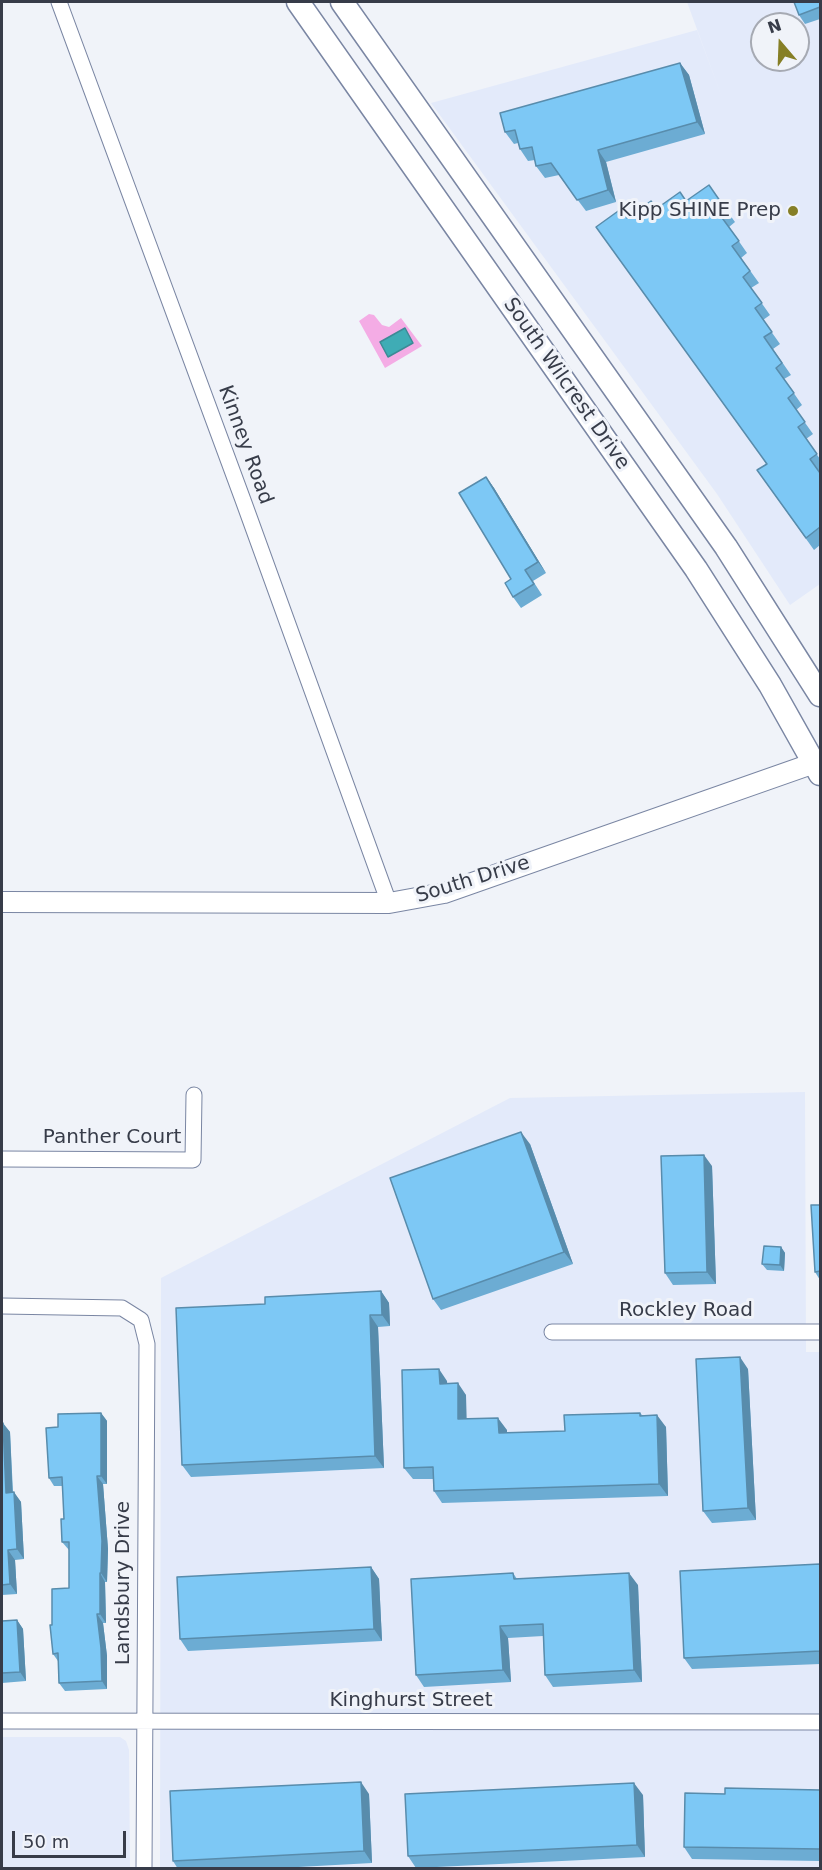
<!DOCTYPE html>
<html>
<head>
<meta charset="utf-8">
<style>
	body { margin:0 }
	#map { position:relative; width:822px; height:1870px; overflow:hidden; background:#f0f3f9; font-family:"DejaVu Sans",sans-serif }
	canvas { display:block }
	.frame { position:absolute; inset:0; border:3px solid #373c49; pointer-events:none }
	.north { position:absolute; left:750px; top:12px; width:60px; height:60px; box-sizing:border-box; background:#f0f3f9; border:2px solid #a6aab3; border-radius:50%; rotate:341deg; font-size:16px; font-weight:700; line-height:24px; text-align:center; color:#373c49 }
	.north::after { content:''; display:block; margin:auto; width:21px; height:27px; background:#867f26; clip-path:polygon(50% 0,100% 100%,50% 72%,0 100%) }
	.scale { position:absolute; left:12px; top:1831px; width:114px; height:27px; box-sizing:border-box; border:3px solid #373c49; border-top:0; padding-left:8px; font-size:18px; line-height:21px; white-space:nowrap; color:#373c49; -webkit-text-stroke:4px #f0f3f9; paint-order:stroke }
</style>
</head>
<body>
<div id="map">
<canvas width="822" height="1870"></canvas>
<div class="frame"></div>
<div class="north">N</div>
<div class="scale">50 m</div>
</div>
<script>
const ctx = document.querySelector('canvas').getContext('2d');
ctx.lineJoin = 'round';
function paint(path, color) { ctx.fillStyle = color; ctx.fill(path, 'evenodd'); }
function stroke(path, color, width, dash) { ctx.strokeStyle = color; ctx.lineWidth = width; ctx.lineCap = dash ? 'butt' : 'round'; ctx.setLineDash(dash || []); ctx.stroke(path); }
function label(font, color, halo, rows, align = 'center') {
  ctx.font = font + ' "DejaVu Sans",sans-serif'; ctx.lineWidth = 6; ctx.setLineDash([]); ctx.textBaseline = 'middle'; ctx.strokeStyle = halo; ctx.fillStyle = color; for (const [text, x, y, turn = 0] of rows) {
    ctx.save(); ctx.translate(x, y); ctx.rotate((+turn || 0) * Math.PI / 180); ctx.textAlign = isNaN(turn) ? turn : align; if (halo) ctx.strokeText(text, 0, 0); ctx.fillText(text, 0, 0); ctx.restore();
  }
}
const built = new Path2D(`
	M687,2H820V584L790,605L717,494L431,103L697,30L724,103ZM762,24H798V60H762Z
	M805,1092L806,1352H820V1868H160L161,1278L510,1098Z
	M2,1737H120L126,1741L129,1750L130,1868H2Z`);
const green = new Path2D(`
	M369,314L374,315L382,325L389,327L401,318L422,346L385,368L359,321Z`);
const water = new Path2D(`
	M405,328L413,343L388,357L380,342Z`);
const minor = new Path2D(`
	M59,2L243,500L389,903
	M2,1159L193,1160L194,1095
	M2,1306L122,1308L141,1320L147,1344L144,1868
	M552,1332H820
	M2,1721L820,1722`);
const tertiary = new Path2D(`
	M2,902L389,903L444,893L820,761`);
const secondary = new Path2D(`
	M298,2L696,569L770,685L820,774
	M342,2L726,547L820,695`);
const wall = new Path2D(`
	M820,2V19L805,24L799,15Z
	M680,63L689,75L705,134L606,162L616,202L586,211L559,175L545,178L536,166L535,160L528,161L520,149L518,143L514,144L505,132Z
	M686,201L727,211L735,222L729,227L747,253L741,258L759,283L751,288L770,315L763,320L780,344L773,349L791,375L784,379L802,405L796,410L813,434L806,439L820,459V469L819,470L820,473V545L814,550L757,470L766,464L627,218Z
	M486,477L494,488L546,573L533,581L542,595L521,608L513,597L511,579Z
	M530,1144L573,1264L441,1310L433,1299Z
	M712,1166L716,1284L673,1285L665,1273Z
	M820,1205V1280L815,1272Z
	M781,1247L785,1253L784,1271L767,1270L762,1264Z
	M381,1291L389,1303L390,1326L378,1327L384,1468L191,1477L182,1465Z
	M748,1369L756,1520L712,1523L703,1511Z
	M447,1381V1384L466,1395V1419L507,1430V1433L565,1431L640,1413L642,1415L666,1427L668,1496L442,1503L434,1491L433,1479H413L404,1468Z
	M101,1413L107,1421V1484H103L108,1549L107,1582H105L106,1623H103L107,1656V1689L65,1691L59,1683L58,1661L53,1654L52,1625L69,1588V1550L62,1542L64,1519L63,1486H54L49,1478L58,1427Z
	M2,1423L10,1432L13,1492L21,1502L24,1559L15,1560L17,1594L2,1595Z
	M820,1564V1664L692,1669L684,1658Z
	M371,1567L379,1579L382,1641L188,1651L180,1639Z
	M513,1573L517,1579L638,1585L642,1682L553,1687L545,1675L543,1636L508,1638L511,1682L424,1687L416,1675Z
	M17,1620L23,1629L26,1681L2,1683V1621Z
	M820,1790V1861L692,1859L684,1847L725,1794Z
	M369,1794L372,1863L262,1869H178L173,1861Z
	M643,1795L645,1857L416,1868L408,1856Z`);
const shadedWall = new Path2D(`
	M680,63L689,75L705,134L697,122Z
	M598,150L606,162L616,202L608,190Z
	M486,477L494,488L546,573L538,562Z
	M521,1132L530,1144L573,1264L564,1252Z
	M704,1155L712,1166L716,1284L707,1272Z
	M781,1247L785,1253L784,1271L780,1265Z
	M381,1291L389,1303L390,1326L382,1315Z
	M370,1315L378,1327L384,1468L375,1456Z
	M740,1357L748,1369L756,1520L748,1508Z
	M439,1369L447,1381L448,1396L440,1384Z
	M458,1383L466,1395L467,1431L458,1419Z
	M101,1413L107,1421V1484L101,1476Z
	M657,1415L666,1427L668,1496L659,1484Z
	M498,1418L507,1430V1445L499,1433Z
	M3,1423L10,1432L13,1503L6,1493Z
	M97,1476L103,1484L108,1549L107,1582L101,1573Z
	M14,1492L21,1502L24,1559L17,1549Z
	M8,1550L15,1560L17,1594L10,1584Z
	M371,1567L379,1579L382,1641L374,1629Z
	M100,1573L105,1582L106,1623L100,1614Z
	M629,1573L638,1585L642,1682L634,1670Z
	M97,1614L103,1623L107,1656V1689L102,1681Z
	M17,1620L23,1629L26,1681L20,1672Z
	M500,1626L508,1638L511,1682L503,1670Z
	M361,1782L369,1794L372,1863L364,1851Z
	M634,1783L643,1795L645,1857L637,1845Z`);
const building = new Path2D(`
	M794,2H820V7L799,15Z
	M680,63L697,122L598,150L608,190L577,200L551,163L536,166L532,147L520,149L515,130L505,132L500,113Z
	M709,185L727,211L720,215L739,241L732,246L750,271L743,277L762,303L755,308L772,332L764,337L782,363L776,368L794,393L788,398L805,422L798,427L817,454L810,459L820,473V527L806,538L757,470L767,464L596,227L621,209L627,218L651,201L656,209L680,192L686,201Z
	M486,477L538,562L525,570L534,584L513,597L505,583L511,579L459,493Z
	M521,1132L564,1252L433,1299L390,1178Z
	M704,1155L707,1272L665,1273L661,1156Z
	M811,1205H820V1271L815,1272Z
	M764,1246L781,1247L780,1265L762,1264Z
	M381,1291L382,1315H370L375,1456L182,1465L176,1308L265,1304V1297Z
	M740,1357L748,1508L703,1511L696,1359Z
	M439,1369L440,1384L458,1383V1419L498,1418L499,1433L565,1431L564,1415L640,1413V1416L657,1415L659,1484L434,1491L433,1467L404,1468L402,1370Z
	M101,1413V1476H97L102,1541L101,1573H100V1614H97L101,1648L102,1681L59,1683L58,1653L53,1654L50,1625H52V1589L69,1588V1542H62L61,1519H64L62,1477L49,1478L46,1428L58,1427V1414Z
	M2,1423H3L6,1493L14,1492L17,1549L8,1550L10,1584L2,1585Z
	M820,1564V1651L684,1658L680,1571Z
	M371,1567L374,1629L180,1639L177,1577Z
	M513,1573L514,1579L629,1573L634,1670L545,1675L543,1624L500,1626L503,1670L416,1675L411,1579Z
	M17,1620L20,1672L2,1673V1621Z
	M361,1782L364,1851L173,1861L170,1791Z
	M634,1783L637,1845L408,1856L405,1794Z
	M725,1788L820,1790V1849L684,1847L685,1793L725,1794Z`);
const markers = [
	[793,211,6,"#867f26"]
];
const poiNames = [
	["Kipp SHINE Prep",781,211]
];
const streetNames = [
	["South Wilcrest Drive",566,384,55],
	["Kinney Road",245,445,70],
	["South Drive",473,880,-17],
	["Panther Court",112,1138],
	["Rockley Road",686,1311],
	["Landsbury Drive",124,1583,-90],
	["Kinghurst Street",411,1701]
];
paint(built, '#e3eafa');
paint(green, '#f4ace5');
paint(water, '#3facb5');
stroke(water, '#3d8a95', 1.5);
stroke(minor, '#7a86a3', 17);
stroke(tertiary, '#7a86a3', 22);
stroke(secondary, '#7a86a3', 25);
stroke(minor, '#fff', 15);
stroke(tertiary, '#fff', 20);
stroke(secondary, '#fff', 22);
paint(wall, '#6cacd3');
paint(shadedWall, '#588cac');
paint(building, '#7dc8f5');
stroke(building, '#588cac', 1.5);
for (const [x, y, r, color] of markers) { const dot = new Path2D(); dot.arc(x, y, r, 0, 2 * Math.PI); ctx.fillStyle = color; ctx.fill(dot); stroke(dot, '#f0f3f9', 2); }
label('20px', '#373c49', '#f0f3f9', poiNames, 'right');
label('20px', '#373c49', '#f0f3f9', streetNames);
</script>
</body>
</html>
